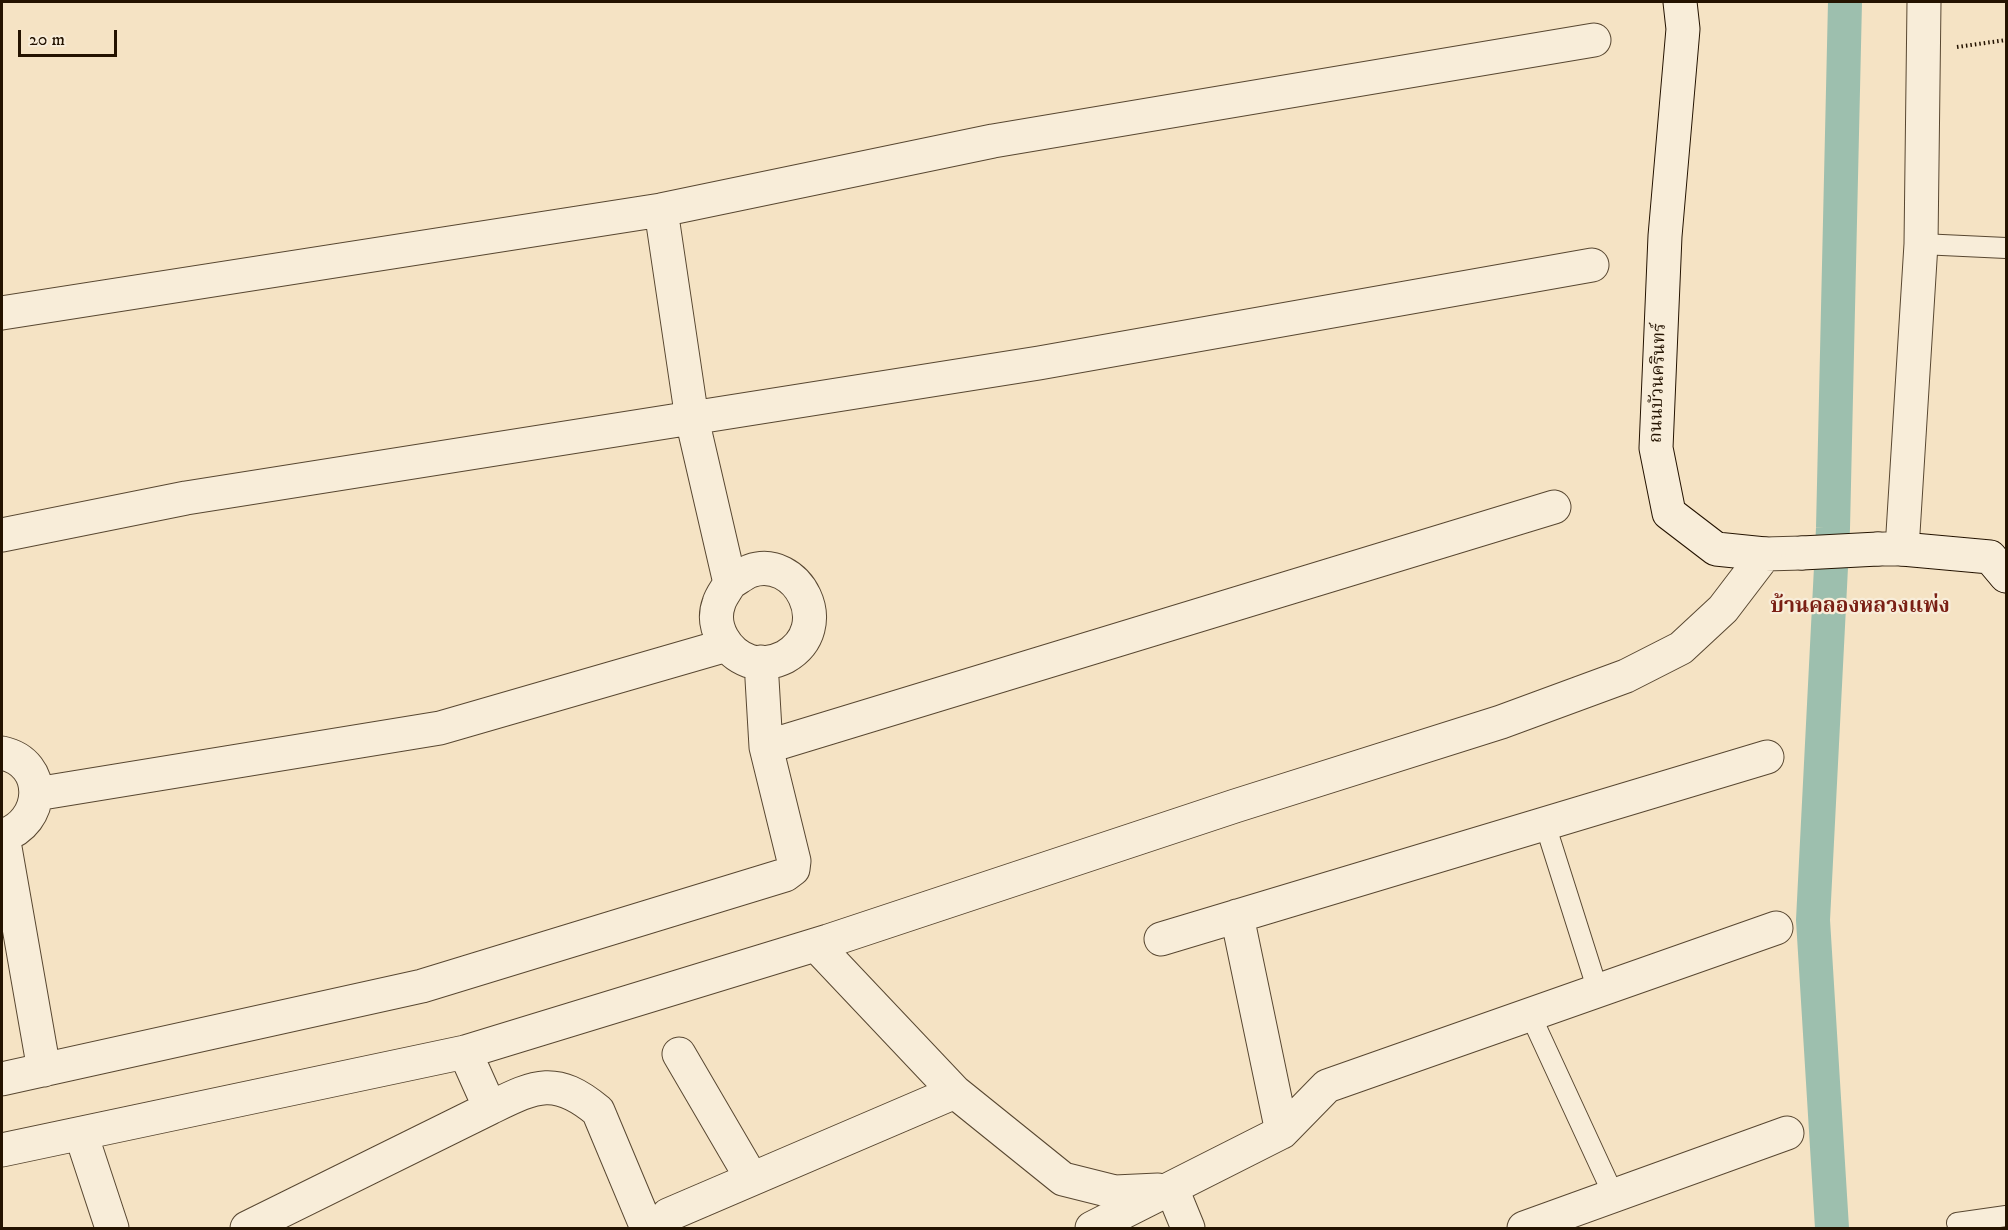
<!DOCTYPE html>
<html>
<head>
<meta charset="utf-8">
<style>
	body { margin:0 }
	#map { position:relative; width:2008px; height:1230px; overflow:hidden; background:#f5e3c4; font-family:"IM FELL DW Pica",serif }
	canvas { display:block }
	.frame { position:absolute; inset:0; border:3px solid #241300; pointer-events:none }
	.scale { position:absolute; left:18px; top:30px; width:99px; height:27px; box-sizing:border-box; border:3px solid #241300; border-top:0; padding-left:8px; font-size:18px; line-height:21px; white-space:nowrap; color:#241300; -webkit-text-stroke:4px #f8edd9; paint-order:stroke }
</style>
</head>
<body>
<div id="map">
<canvas width="2008" height="1230"></canvas>
<div class="frame"></div>
<div class="scale">20 m</div>
</div>
<script>
const ctx = document.querySelector('canvas').getContext('2d');
ctx.lineJoin = 'round';
function stroke(path, color, width, dash) { ctx.strokeStyle = color; ctx.lineWidth = width; ctx.lineCap = dash ? 'butt' : 'round'; ctx.setLineDash(dash || []); ctx.stroke(path); }
function label(font, color, halo, rows, align = 'center') {
  ctx.font = font + ' "IM FELL DW Pica","Noto Serif Thai",serif'; ctx.lineWidth = 4.5; ctx.setLineDash([]); ctx.textBaseline = 'middle'; ctx.strokeStyle = halo; ctx.fillStyle = color; for (const [text, x, y, turn = 0] of rows) {
    ctx.save(); ctx.translate(x, y); ctx.rotate((+turn || 0) * Math.PI / 180); ctx.textAlign = isNaN(turn) ? turn : align; if (halo) ctx.strokeText(text, 0, 0); ctx.fillText(text, 0, 0); ctx.restore();
  }
}
const canal = new Path2D(`
	M1832,1228L1813,920L1833,528L1845,2`);
const path = new Path2D(`
	M1957,47L2006,40`);
const lane = new Path2D(`
	M1921,244L2006,248
	M1545,824L1598,991
	M1530,1014L1614,1196
	M1957,1223L2006,1216`);
const street = new Path2D(`
	M661,210L692,419L730,583C727,589 721,596 719,603C710,627 727,653 749,661C760,665 775,662 785,657C837,627 797,554 750,571C743,574 737,579 730,583
	M2,313L661,210L993,141L1594,40
	M2,535L186,498L1039,363L1592,265
	M1878,549H1902L1921,244L1924,2
	M766,747L1554,507
	M2,753C49,763 45,823 2,836
	M36,794L440,728L727,645
	M3,836L44,1070
	M1237,916L1282,1132
	M1161,939L1767,757
	M816,945L955,1092L1063,1179L1115,1192L1158,1190
	M465,1052L490,1108C535,1086 555,1075 598,1111L647,1228
	M679,1054L752,1179
	M2,1079L422,986L785,875L793,869L794,861L766,747L761,662
	M81,1134L112,1228
	M2,1150L465,1052L828,941L1235,806L1501,722L1626,676L1681,648L1723,609L1765,554L1802,553
	M1172,1189L1188,1228
	M668,1215L955,1092
	M247,1228L490,1108
	M1092,1228L1282,1132L1327,1086L1776,928
	M1524,1228L1787,1133`);
const secondary = new Path2D(`
	M1680,2L1683,29L1665,236L1656,448L1669,513L1716,549L1765,554
	M1902,549L1990,557L2006,576
	M1802,553L1878,549`);
const streetNames = [
	["ถนนบัวนครินทร์",1659,383,-88]
];
const quarterNames = [
	["บ้านคลองหลวงแพ่ง",1860,608]
];
stroke(canal, '#9dbfae', 34);
stroke(lane, '#584731', 22);
stroke(street, '#584731', 35);
stroke(secondary, '#241300', 35);
stroke(path, '#241300', 4, [1.5, 3]);
stroke(lane, '#f8edd9', 20);
stroke(street, '#f8edd9', 33);
stroke(secondary, '#f8edd9', 33);
label('18px', '#241300', '#f8edd9', streetNames);
label('bold 21px', '#7a1f14', '#f8edd9', quarterNames);
</script>
</body>
</html>
